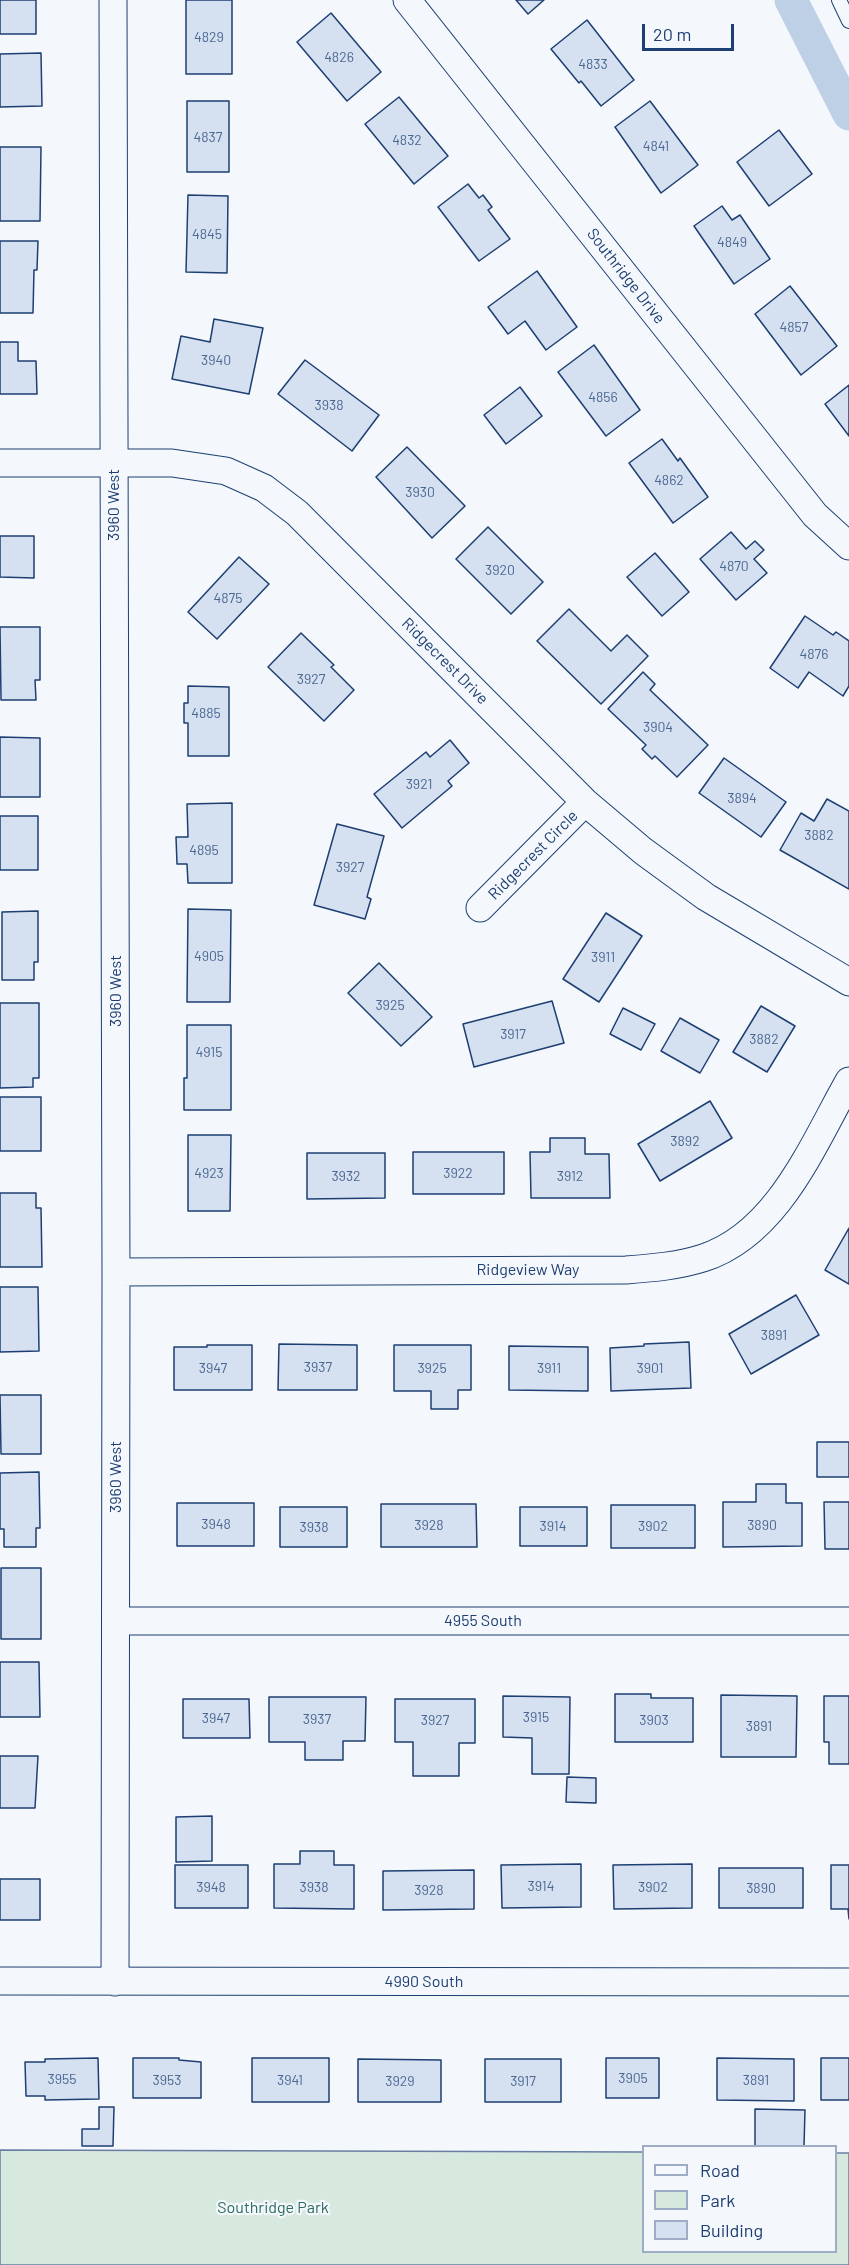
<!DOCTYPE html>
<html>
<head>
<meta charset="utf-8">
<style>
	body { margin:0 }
	#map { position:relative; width:849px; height:2265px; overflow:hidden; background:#f4f7fb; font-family:Barlow,sans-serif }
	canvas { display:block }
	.legend { position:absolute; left:642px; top:2145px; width:195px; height:108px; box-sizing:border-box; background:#f4f7fb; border:2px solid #9eadc5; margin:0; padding:8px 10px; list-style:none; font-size:18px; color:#1d3f73 }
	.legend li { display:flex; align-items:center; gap:12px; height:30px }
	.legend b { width:30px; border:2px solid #9eadc5 }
	.scale { position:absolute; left:642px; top:24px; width:92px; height:27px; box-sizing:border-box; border:3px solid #1d3f73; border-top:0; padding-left:8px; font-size:18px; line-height:21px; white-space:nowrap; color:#1d3f73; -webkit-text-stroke:4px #f4f7fb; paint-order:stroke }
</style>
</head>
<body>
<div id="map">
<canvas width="849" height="2265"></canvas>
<ul class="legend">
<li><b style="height:8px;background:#f4f7fb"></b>Road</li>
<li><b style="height:16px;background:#d7e8df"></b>Park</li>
<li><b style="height:16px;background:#d5e0f0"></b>Building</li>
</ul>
<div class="scale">20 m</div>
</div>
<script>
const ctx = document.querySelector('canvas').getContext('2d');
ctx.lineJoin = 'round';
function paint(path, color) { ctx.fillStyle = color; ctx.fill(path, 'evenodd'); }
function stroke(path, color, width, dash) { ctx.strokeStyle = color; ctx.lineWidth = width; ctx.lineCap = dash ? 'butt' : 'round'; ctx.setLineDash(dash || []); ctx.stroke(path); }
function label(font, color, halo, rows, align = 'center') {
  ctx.font = font + ' Barlow,sans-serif'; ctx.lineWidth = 4.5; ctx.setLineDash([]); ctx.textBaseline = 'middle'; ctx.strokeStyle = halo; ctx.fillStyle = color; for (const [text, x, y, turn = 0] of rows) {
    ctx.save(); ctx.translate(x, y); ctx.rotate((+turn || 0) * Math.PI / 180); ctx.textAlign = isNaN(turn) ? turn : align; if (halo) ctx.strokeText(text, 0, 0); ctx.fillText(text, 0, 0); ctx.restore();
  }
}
const green = new Path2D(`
	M0,2150L643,2152L644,2252H836V2153H849V2265H0Z`);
const canal = new Path2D(`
	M791,0L849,114`);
const building = new Path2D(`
	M0,0H36V34H0Z
	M186,0H232V74H186Z
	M516,0H544L528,14Z
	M331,13L381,72L347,101L297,42Z
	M587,20L634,80L601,106L581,81L579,83L551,49Z
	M41,53L42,106L0,107V54Z
	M399,97L448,156L414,184L365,124Z
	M187,101H229V172H187Z
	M650,101L698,165L661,193L615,127Z
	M779,130L812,174L769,206L737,162Z
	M0,147H41L40,221H0Z
	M468,184L479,198L483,195L492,207L488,210L510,239L479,261L438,207Z
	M188,195L228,196L227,273L186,272Z
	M722,206L732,220L740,215L770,259L734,284L694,226Z
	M0,241H38L37,270H34L33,313H0Z
	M537,271L577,327L546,350L525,321L508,334L488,307Z
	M790,286L837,346L801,375L755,314Z
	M214,319L263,328L249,394L172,379L181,336L210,342Z
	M0,342H18V361H36L37,394H0Z
	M594,345L640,410L606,436L558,372Z
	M305,360L379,415L352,451L278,394Z
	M849,385V436L825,404Z
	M520,387L542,416L506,444L484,415Z
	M662,439L678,461L680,458L708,497L673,523L629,463Z
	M407,447L465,506L432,538L376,477Z
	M488,527L543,582L511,614L456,559Z
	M731,532L746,549L755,541L764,550L754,559L767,573L736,600L700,559Z
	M0,536H34V578L0,577Z
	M655,553L689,592L662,616L627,577Z
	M239,557L269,584L217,639L188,612Z
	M569,609L611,651L627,635L648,656L601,704L537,641Z
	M805,616L833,635L836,632L849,641V686L843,696L809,672L798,688L770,668Z
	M0,627H40V680H35L36,700H1Z
	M301,633L334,665L331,667L354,690L324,721L268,667Z
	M643,672L655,684L650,690L708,745L677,777L655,756L652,759L642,749L646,745L608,709Z
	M188,686L229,687V756H188V723H184V703H188Z
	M0,737L40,738V797H0Z
	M450,740L469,763L448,781L452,786L402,828L374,794L426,752L430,757Z
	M724,758L786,802L761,837L699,793Z
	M827,799L849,811V889L780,850L801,813L814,821Z
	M232,803V883H188L187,864H177L176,837H188L187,804Z
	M0,816H38V870H0Z
	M337,824L384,836L367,897L371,899L365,919L314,905Z
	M188,909L231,910L230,1002H187Z
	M38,911V962H34V980H2V912Z
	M606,913L642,936L599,1002L563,979Z
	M379,963L432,1017L401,1046L348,993Z
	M552,1001L564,1043L474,1067L463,1024Z
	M0,1003H39V1078H33V1087L0,1088Z
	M761,1006L795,1026L767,1072L733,1052Z
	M623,1008L655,1024L641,1050L610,1034Z
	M680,1018L719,1040L700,1073L661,1051Z
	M187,1025H231V1110H184V1078H187Z
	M0,1097H41V1151H0Z
	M710,1101L732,1138L660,1181L638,1144Z
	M188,1135H231L230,1211H188Z
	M550,1138H585V1154H609L610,1198H531L530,1152H550Z
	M413,1152H504V1194H413Z
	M307,1153H385V1198L307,1199Z
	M0,1193H36V1208H41L42,1267H0Z
	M849,1228V1284L825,1270Z
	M0,1287H38L39,1351L0,1352Z
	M796,1295L819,1335L751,1374L729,1334Z
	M689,1342L691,1388L611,1391L610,1348L644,1346V1344Z
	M279,1344L357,1345V1390H278Z
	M207,1345H252V1390H174V1347H207Z
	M394,1345H471V1390H458V1409H431V1391H394Z
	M509,1346L588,1347V1391L509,1390Z
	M0,1395H41V1454H1Z
	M817,1442H849V1477H817Z
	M39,1472L40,1528H36V1547H4V1529H0V1473Z
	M756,1484H786V1503H802V1546L723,1547V1502H756Z
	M824,1502H849V1549H825Z
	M177,1503H254V1546H177Z
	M381,1504H476L477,1547H381Z
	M611,1505H695V1548H611Z
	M280,1507H347V1547H280Z
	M520,1507H587V1546H520Z
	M1,1568H41V1639H1Z
	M0,1662H39L40,1717H0Z
	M615,1694H651V1698H693V1742H615Z
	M721,1695L797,1696L796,1757H721Z
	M503,1696L570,1697L569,1774H532V1738L503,1737Z
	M824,1696H849V1764H829V1742H824Z
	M269,1697H366L365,1741H343V1760H305V1742H269Z
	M183,1699H249L250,1738H183Z
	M395,1699H475V1743H459V1776H413V1742H395Z
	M0,1756H38L35,1808H0Z
	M567,1777L596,1778V1803L566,1802Z
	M212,1816V1861L176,1862V1817Z
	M300,1851H334V1865H354V1909L274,1908V1864H300Z
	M581,1864V1907L502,1908L501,1865Z
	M692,1864V1908L614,1909L613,1865Z
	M175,1865H248V1908H175Z
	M831,1865H849V1919L848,1909H831Z
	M719,1868H803V1908H719Z
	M474,1870V1909L383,1910V1871Z
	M0,1879H40V1920H0Z
	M98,2058L99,2099L45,2100V2096H26L25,2062H45V2059Z
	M133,2058H179V2060L201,2062V2098H133Z
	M252,2058H329V2102H252Z
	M606,2058H659V2098H606Z
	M717,2058L794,2059V2101L717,2100Z
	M821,2058H849V2100H821Z
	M358,2059L441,2060V2102H358Z
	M485,2059H561V2102H485Z
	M99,2107H114L113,2146H82V2129H99Z
	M755,2109L805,2110L804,2146H755Z`);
const service = new Path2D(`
	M839,0L849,21`);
const minor = new Path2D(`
	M113,0L116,1272L115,1982
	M407,0L815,515L849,546
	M0,463H172L226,471L264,488L297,513L585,802L643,851L706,897L849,982
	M480,908L585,802
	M116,1272L626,1270C652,1268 678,1266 703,1258C778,1234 813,1144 849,1081
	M116,1621H849
	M0,1981L849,1982`);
const numberNames = [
	["4829",209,37],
	["4826",339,57],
	["4833",593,64],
	["4837",208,137],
	["4832",407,140],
	["4841",656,146],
	["4845",207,234],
	["4849",732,242],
	["4857",794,327],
	["3940",216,360],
	["4856",603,397],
	["3938",329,405],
	["4862",669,480],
	["3930",420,492],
	["4870",734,566],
	["3920",500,570],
	["4875",228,598],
	["4876",814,654],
	["3927",311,679],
	["4885",206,713],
	["3904",658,727],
	["3921",419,784],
	["3894",742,798],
	["3882",819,835],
	["4895",204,850],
	["3927",350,867],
	["4905",209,956],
	["3911",603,957],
	["3925",390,1005],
	["3917",513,1034],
	["3882",764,1039],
	["4915",209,1052],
	["3892",685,1141],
	["4923",209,1173],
	["3922",458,1173],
	["3932",346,1176],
	["3912",570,1176],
	["3891",774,1335],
	["3937",318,1367],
	["3947",213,1368],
	["3925",432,1368],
	["3911",549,1368],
	["3901",650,1368],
	["3948",216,1524],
	["3928",429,1525],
	["3890",762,1525],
	["3914",553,1526],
	["3902",653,1526],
	["3938",314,1527],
	["3915",536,1717],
	["3947",216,1718],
	["3937",317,1719],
	["3927",435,1720],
	["3903",654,1720],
	["3891",759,1726],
	["3914",541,1886],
	["3948",211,1887],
	["3938",314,1887],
	["3902",653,1887],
	["3890",761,1888],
	["3928",429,1890],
	["3905",633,2078],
	["3955",62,2079],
	["3953",167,2080],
	["3941",290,2080],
	["3891",756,2080],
	["3929",400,2081],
	["3917",523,2081]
];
const streetNames = [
	["Southridge Drive",626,276,52],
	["3960 West",114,505,-90],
	["Ridgecrest Drive",445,661,45],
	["Ridgecrest Circle",533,855,-45],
	["3960 West",116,991,-90],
	["Ridgeview Way",528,1270],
	["3960 West",116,1477,-90],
	["4955 South",483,1621],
	["4990 South",424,1982]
];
const parkNames = [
	["Southridge Park",273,2208]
];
paint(green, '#d7e8df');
stroke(green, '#687fa3', 1.5);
stroke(canal, '#bed0e5', 33);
paint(building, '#d5e0f0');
stroke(building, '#1d3f73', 1.5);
stroke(service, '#1d3f73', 16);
stroke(minor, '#1d3f73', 29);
stroke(service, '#f4f7fb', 14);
stroke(minor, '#f4f7fb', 27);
label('14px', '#4b6792', null, numberNames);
label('16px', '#1d3f73', '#f4f7fb', streetNames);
label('16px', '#2c6c60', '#f4f7fb', parkNames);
</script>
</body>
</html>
